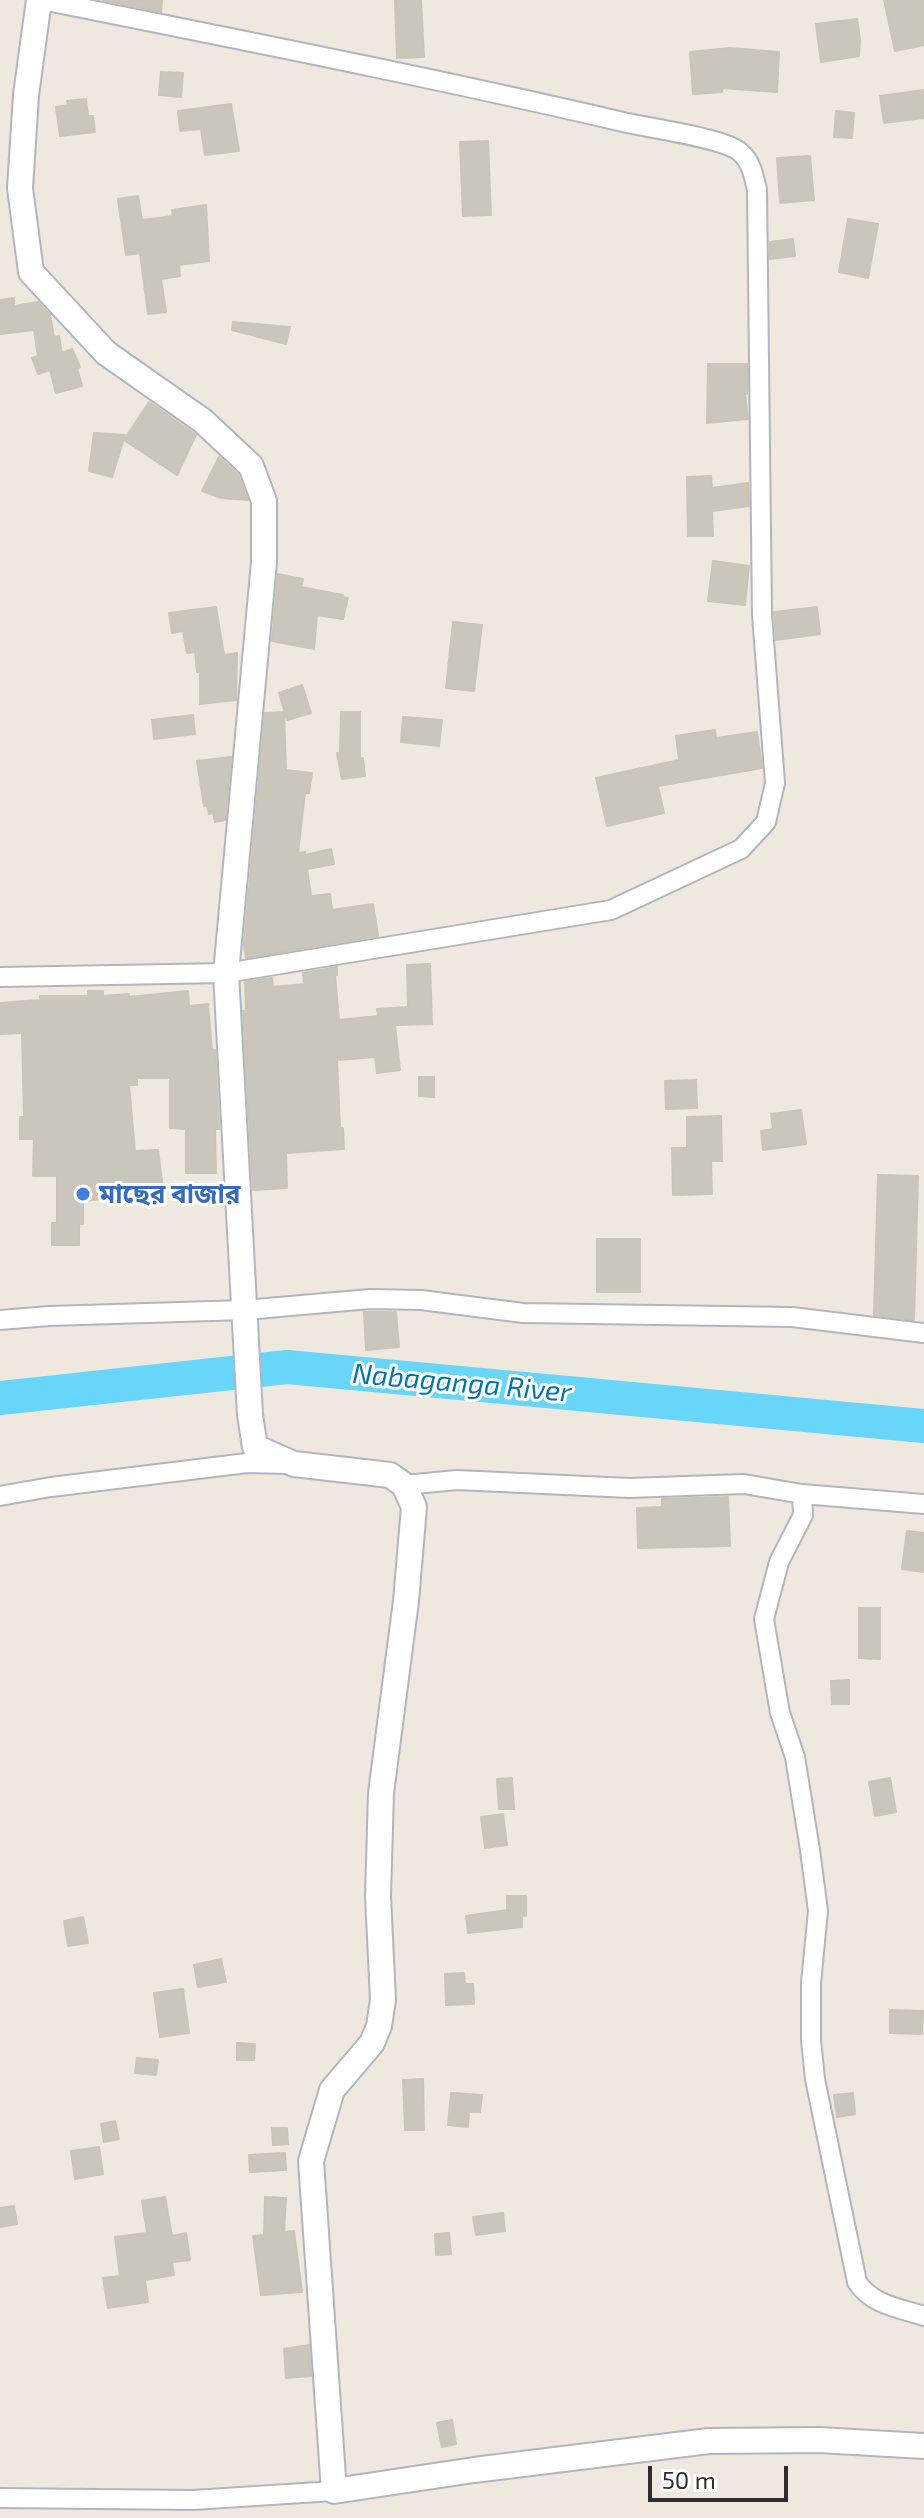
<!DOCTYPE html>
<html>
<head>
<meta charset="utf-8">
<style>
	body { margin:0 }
	#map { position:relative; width:924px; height:2518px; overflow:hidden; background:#efe8de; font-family:"Exo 2",sans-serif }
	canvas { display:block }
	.scale { position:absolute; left:648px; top:2466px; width:140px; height:36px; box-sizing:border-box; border:4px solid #2d2d2d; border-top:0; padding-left:10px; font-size:24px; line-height:28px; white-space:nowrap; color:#2d2d2d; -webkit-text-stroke:6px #fff; paint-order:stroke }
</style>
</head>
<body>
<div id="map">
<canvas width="924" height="2518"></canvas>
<div class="scale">50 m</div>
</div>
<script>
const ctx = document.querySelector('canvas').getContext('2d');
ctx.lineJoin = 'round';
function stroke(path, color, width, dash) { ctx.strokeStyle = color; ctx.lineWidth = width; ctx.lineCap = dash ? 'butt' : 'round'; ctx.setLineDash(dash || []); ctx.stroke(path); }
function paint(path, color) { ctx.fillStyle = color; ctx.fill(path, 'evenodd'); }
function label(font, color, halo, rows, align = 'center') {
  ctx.font = font + ' "Exo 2","Noto Sans Bengali",sans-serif'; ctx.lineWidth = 6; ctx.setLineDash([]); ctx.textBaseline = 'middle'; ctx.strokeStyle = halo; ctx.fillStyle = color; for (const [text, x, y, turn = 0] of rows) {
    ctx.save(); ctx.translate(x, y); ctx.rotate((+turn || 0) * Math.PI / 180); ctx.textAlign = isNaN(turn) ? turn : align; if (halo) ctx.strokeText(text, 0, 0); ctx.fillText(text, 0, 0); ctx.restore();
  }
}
const river = new Path2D(`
	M0,1398L287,1367L924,1426`);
const building = new Path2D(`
	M103,0H162L161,12Z
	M395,0H421L424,57L397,58Z
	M884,0H924V45L895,51Z
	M857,19L860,39L859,56L821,62L816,24Z
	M729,48L779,52L777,92L722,88V92L693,94L690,52Z
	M161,72L183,73L181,97L159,95Z
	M924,90V118L884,123L880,96Z
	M86,99L88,116H93L95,132L60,136L56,107L68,105L67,101Z
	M231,104L239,151L205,155L201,129L180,131L178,111Z
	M836,111L854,113L852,138L834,137Z
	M488,141L491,215L463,216L460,142Z
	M810,156L814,200L780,203L777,158Z
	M138,196L142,220L173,216L172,210L206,205L209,261L179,265L180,276L161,279L166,312L148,314L140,253L126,255L118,199Z
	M848,219L878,224L868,278L839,272Z
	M793,239L795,256L770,259V242Z
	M14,298V306L38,302L50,315L54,337L59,336L62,353L72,349L80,367L77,368L82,386L56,393L50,370L38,374L32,358L38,356L34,330L0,334V300Z
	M233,322L290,327L286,344L232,330Z
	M708,364H747V394H745L748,419L707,423Z
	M149,402L196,435L177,475L124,440Z
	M94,433L125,435L112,477L89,471Z
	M219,457L238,475L248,500L222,498L202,491Z
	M711,476L712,488L748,483L749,506L712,511L713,536H688L687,477Z
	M713,561L749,566L745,605L708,601Z
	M278,574L303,579L301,587L343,595L342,597L348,598L343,619L317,615L314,649L272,641Z
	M216,607L224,655L237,653L236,700L200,704V672H197L195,652L187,653L183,631L172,633L169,613Z
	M817,607L820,634L776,640L774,612Z
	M453,622L482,625L474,691L446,688Z
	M302,685L311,713L287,720L279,693Z
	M284,712L286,770L312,773L309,793H305L298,853L305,852V855L331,849L334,864L307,869L311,896L330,894L332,910L373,904L378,936L246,958L244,944L265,713Z
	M341,712H360V759L363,758L365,776L342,779L337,753H340Z
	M193,715L195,734L154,739L152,720Z
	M403,717L442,720L439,746L401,742Z
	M715,730L716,738L757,732L762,768L658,786L664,813L607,826L596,778L679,760L676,736Z
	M231,757L225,820L215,822L213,813L209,814L207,805L204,806L197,761Z
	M430,964L432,1024L395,1025L400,1070L377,1073L375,1057L337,1060L340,1128H343L344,1149L286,1153L287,1188L253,1190L243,1011H246L245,982L272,978L273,987L304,984L303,973L337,967V975H335L339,1020L378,1016L377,1009L408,1007L407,965Z
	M88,991H103V996L129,994V997L188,991L189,1006L208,1004L212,1050H215L219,1129H215L216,1173H186V1129L170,1128V1078H137V1085H129L135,1151L158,1150L163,1189L133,1191V1196L83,1201V1224H79V1245H52V1223H57V1176H33L34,1139H20V1117H24L22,1033L0,1034V1003L40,1000V996H88Z
	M419,1077H434V1097L419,1096Z
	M696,1080L697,1108L666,1109L665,1081Z
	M801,1110L806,1144L763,1150L761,1131L773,1129L771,1114Z
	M721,1116L722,1161H711L712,1194L673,1195L672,1148H687V1117Z
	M878,1175L918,1176L914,1320L874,1315Z
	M597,1239H640V1292H597Z
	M364,1312H396L399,1347L366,1350Z
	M728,1497L730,1546L638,1548L637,1508L662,1507V1499Z
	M907,1531L924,1533V1572L902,1569Z
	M859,1608H880V1659L859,1658Z
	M849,1680V1704H832L831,1681Z
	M512,1778L514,1809H499L497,1779Z
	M890,1778L896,1812L875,1816L869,1782Z
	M503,1814L507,1845L485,1848L481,1817Z
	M507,1896H526V1916L522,1915V1927L468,1933L466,1916L507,1910Z
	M83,1917L88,1943L68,1946L64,1921Z
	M221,1959L226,1982L198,1987L194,1965Z
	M464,1973L465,1984H473L474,2004L446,2005L445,1974Z
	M183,1989L189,2033L160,2037L154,1993Z
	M890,2010L923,2011L922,2034L890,2033Z
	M237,2043L255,2044L254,2060H237Z
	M137,2058L158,2060L156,2075L135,2073Z
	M423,2079L424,2130H405L403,2080Z
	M451,2093L482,2095L480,2112H469L468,2127L448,2125Z
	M853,2093L855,2114L837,2117L834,2095Z
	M115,2121L119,2139L104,2142L101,2124Z
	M272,2128H287L288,2144L273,2145Z
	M99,2147L103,2174L75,2179L71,2151Z
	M285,2153L286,2170L250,2172L249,2155Z
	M165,2197L172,2236L186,2233L190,2260L172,2262L174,2275L145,2280L148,2302L108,2308L103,2278L120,2276L115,2237L147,2233L142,2201Z
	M265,2197L286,2198L284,2232L294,2231L302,2292L261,2295L253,2236L264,2235Z
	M14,2206L17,2224L0,2227V2208Z
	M503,2213L505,2231L476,2235L473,2217Z
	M449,2233L451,2254L436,2255L435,2234Z
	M309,2345L311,2376L286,2378L284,2349Z
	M452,2420L456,2444L442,2447L437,2423Z`);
const minor = new Path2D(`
	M0,977L226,973L611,910L741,849L766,822L775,783L762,615L757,190C754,176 751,161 740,152C725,138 648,128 623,122C430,77 236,39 42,0
	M0,1320L49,1316L245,1310L370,1299L421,1300L523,1313L792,1317L924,1333
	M404,1485L457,1480L629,1488L744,1484L802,1494L924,1504
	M802,1494L803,1515L779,1562L764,1619L780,1713L795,1757L810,1850L818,1911L811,1983V2040L815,2079L857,2282C872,2305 899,2308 924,2316
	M0,1496L51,1487L247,1463L287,1464
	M0,2498L193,2500L334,2491`);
const secondary = new Path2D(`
	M39,0L26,95L20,188L31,272L106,353L203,421L251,466L264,501V562L226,973L250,1415L255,1447L294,1464L390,1475L404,1485L414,1507L406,1601L381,1793L378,1896L383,2000L379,2026L372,2043L332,2090L311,2161L334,2491L474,2470L709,2441L819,2440L924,2446`);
const markers = [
	[83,1194,8,"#3f7fe0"]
];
const shopNames = [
	["মাছের বাজার",99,1194]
];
const waterNames = [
	["Nabaganga River",462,1383,5]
];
stroke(river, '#68d5fa', 34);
paint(building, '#cbc6bc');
stroke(building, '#cbc4b7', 2);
stroke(minor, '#b2b5c1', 22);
stroke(secondary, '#b2b5c1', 28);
stroke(minor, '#fff', 18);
stroke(secondary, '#fff', 24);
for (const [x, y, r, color] of markers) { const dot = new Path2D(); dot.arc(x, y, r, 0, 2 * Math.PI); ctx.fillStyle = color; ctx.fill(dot); stroke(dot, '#fff', 3); }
label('bold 26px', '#366cbe', '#fff', shopNames, 'left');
label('italic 28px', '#0074ad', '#fff', waterNames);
</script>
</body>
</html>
